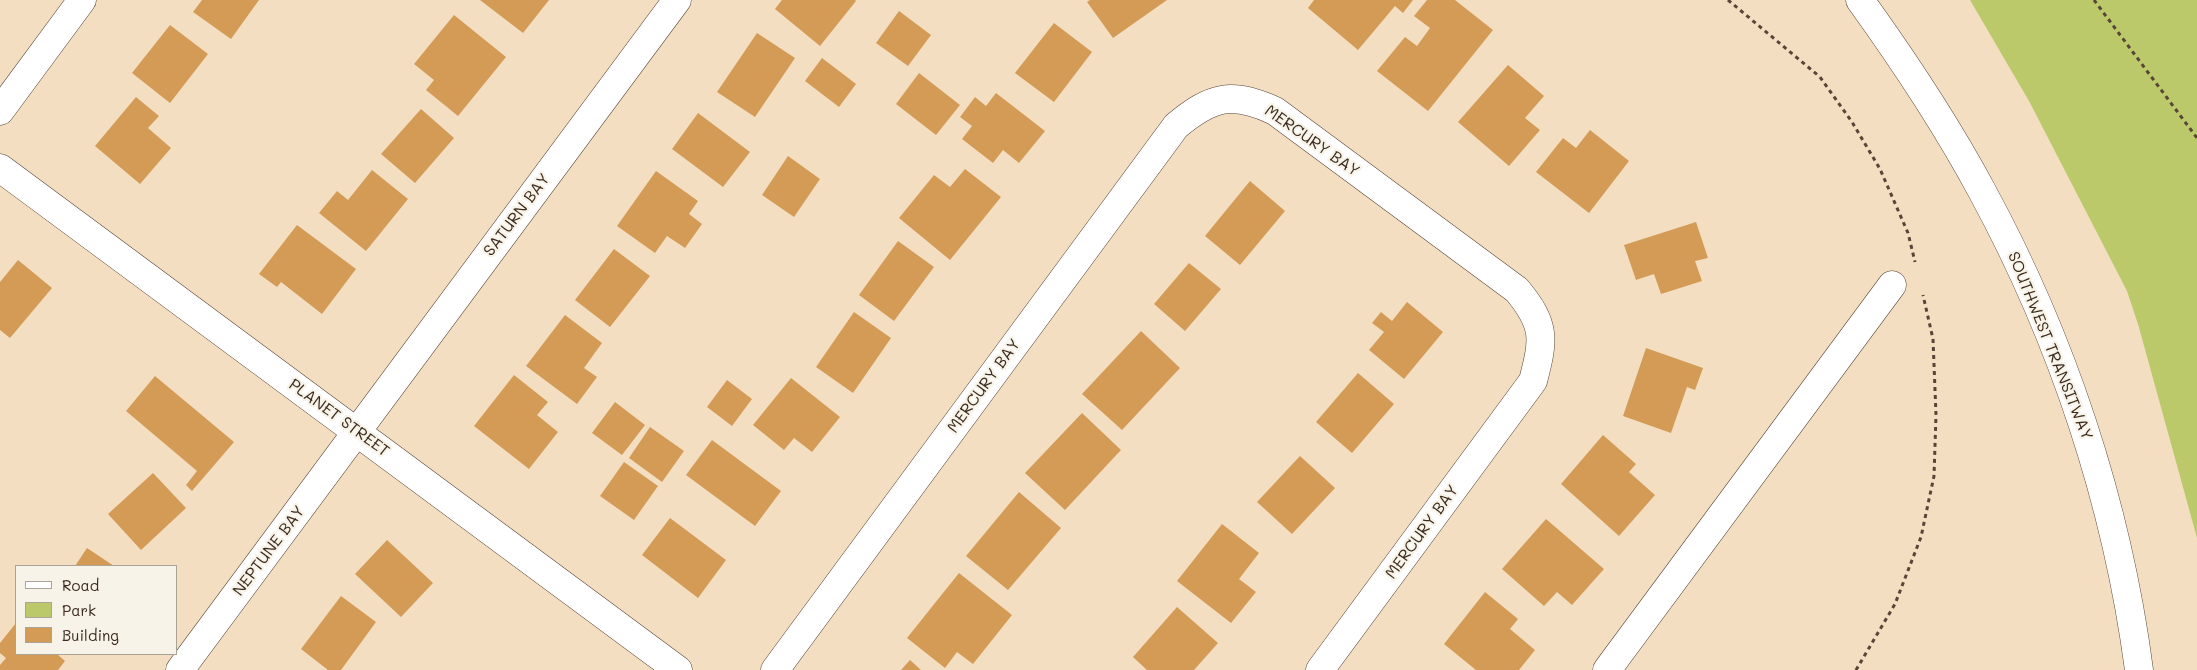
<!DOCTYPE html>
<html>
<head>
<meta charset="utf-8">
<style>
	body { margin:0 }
	#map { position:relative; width:2197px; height:670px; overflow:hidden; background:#f4dec2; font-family:Mali,sans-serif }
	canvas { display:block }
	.legend { position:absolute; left:15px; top:565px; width:162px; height:90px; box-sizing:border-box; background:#f7f3e8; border:1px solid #aca397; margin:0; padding:6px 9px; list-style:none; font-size:15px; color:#3b2a1e }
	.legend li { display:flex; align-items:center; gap:10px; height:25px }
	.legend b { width:25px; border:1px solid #aca397 }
</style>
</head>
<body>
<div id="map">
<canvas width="2197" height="670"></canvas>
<ul class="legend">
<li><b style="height:6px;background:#fff"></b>Road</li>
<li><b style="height:14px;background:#bbc96b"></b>Park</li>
<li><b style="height:14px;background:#d39b56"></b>Building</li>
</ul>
</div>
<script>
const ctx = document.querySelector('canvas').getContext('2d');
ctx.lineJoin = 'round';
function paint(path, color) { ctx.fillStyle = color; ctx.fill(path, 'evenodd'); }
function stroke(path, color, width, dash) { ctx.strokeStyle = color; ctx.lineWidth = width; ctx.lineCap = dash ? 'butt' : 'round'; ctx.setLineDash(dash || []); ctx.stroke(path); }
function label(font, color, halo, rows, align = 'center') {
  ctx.font = font + ' Mali,sans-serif'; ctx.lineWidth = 4.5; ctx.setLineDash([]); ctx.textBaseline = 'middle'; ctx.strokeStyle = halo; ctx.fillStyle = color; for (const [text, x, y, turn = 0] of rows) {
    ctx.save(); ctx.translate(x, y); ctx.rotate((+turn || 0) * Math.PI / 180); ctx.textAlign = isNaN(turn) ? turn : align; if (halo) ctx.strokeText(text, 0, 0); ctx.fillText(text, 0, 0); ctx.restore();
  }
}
const green = new Path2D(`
	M1970,0H2197V538L2138,324L2127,291L2029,101Z`);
const building = new Path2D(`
	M202,0H259L231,39L193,12Z
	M480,0H549L523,33Z
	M782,0H855L856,1L820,46L775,9Z
	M1090,0H1167L1113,38L1087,2Z
	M1314,0H1413L1403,13L1395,6L1358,50L1308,8Z
	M1427,0H1455L1493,30L1428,111L1377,71L1405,37L1417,46L1430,28L1414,16Z
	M899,11L931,35L908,66L876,43Z
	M454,15L506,57L458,116L426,90L434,80L414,64Z
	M1054,23L1092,52L1054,102L1015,73Z
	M170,25L208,54L170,103L132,73Z
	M757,33L795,58L755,117L717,92Z
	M822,58L856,84L839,107L805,81Z
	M1508,65L1544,96L1525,118L1540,130L1509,166L1458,122Z
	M919,73L960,105L936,135L896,104Z
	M996,93L1045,131L1019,163L1003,150L993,163L962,139L972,126L960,117L975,97L986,106Z
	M136,97L159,116L148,128L171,148L140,184L95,146Z
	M421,109L454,138L415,183L381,154Z
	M698,113L750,152L723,187L672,149Z
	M1590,130L1629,161L1589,213L1536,172L1563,138L1576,148Z
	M788,156L820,179L794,217L762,195Z
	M965,169L1001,197L950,260L899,218L934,175L950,187Z
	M372,170L408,199L366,251L319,213L337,191L348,200Z
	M656,171L698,201L689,214L702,224L685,248L667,236L655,253L617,226Z
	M1250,181L1285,211L1240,265L1205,236Z
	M1696,222L1708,258L1695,261L1702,281L1661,294L1654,274L1636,280L1624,245Z
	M297,225L356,269L322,314L281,282L277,287L259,274Z
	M898,241L934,267L894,321L859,295Z
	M614,249L650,276L610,327L575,300Z
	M18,260L52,288L10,338L0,330V282Z
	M1189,263L1221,289L1185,331L1154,304Z
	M1407,302L1443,332L1404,379L1369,350L1384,332L1372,323L1381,312L1392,321Z
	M854,312L891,338L853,393L816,367Z
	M565,315L602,343L584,368L597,377L577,404L526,366Z
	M1141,331L1180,368L1122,430L1082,394Z
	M1646,348L1703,368L1695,390L1687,387L1671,433L1623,416Z
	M1358,373L1394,404L1352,453L1316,422Z
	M514,375L548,402L537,415L558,432L529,469L474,426Z
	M155,376L234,442L192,491L186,485L197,471L126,411Z
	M791,378L840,417L812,452L794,438L784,450L753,425Z
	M727,380L752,399L732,426L707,407Z
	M615,402L645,425L622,455L592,433Z
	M1082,413L1121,450L1065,510L1025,473Z
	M650,427L684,451L662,482L629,458Z
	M1603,435L1636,464L1629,472L1655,495L1619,536L1561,484Z
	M712,440L781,491L755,526L686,475Z
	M1300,456L1335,488L1292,534L1257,502Z
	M624,462L658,486L634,520L600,496Z
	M153,473L186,508L141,550L108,514Z
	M1019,492L1061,528L1008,590L966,556Z
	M670,518L726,560L698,598L642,555Z
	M1546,519L1604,569L1572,605L1557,592L1544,606L1502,569Z
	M1222,524L1259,553L1239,579L1256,592L1231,623L1177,581Z
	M387,540L433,583L401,617L355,574Z
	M87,548L114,566H75Z
	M959,573L1012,615L973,664L957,652L945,668L907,638Z
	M1485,592L1518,619L1510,629L1535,650L1519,670H1476L1444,644Z
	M341,596L376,622L341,670H328L301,649Z
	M1177,607L1218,643L1194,670H1147L1133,657Z
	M16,623V654H57L65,661L58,670H0V665L6,658L0,653V643Z
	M910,660L921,670H901Z`);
const path = new Path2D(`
	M1728,0L1820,77L1852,122L1880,169L1908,233L1915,262
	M2094,0L2197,138
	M1856,670L1895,604L1921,537L1934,476L1936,415L1933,339L1923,295`);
const minor = new Path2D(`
	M1860,0C1904,61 1946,124 1982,191C2062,338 2117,503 2139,670
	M0,111L82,0
	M0,168L678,670
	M180,670L677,0
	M775,670L1176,126C1212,96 1232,91 1275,111L1517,290C1546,325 1544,339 1533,381L1320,670
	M1607,670L1892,285`);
const streetNames = [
	["MERCURY BAY",1312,141,35],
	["SATURN BAY",517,215,-53],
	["SOUTHWEST TRANSITWAY",2050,346,68],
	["MERCURY BAY",984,386,-54],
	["PLANET STREET",339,418,36],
	["MERCURY BAY",1422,532,-54],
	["NEPTUNE BAY",269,551,-53]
];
paint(green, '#bbc96b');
paint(building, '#d39b56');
stroke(minor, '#574537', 29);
stroke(path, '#574537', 3, [4, 4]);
stroke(minor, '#fff', 28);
label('16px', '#3b2a1e', '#f7f3e8', streetNames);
</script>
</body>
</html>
